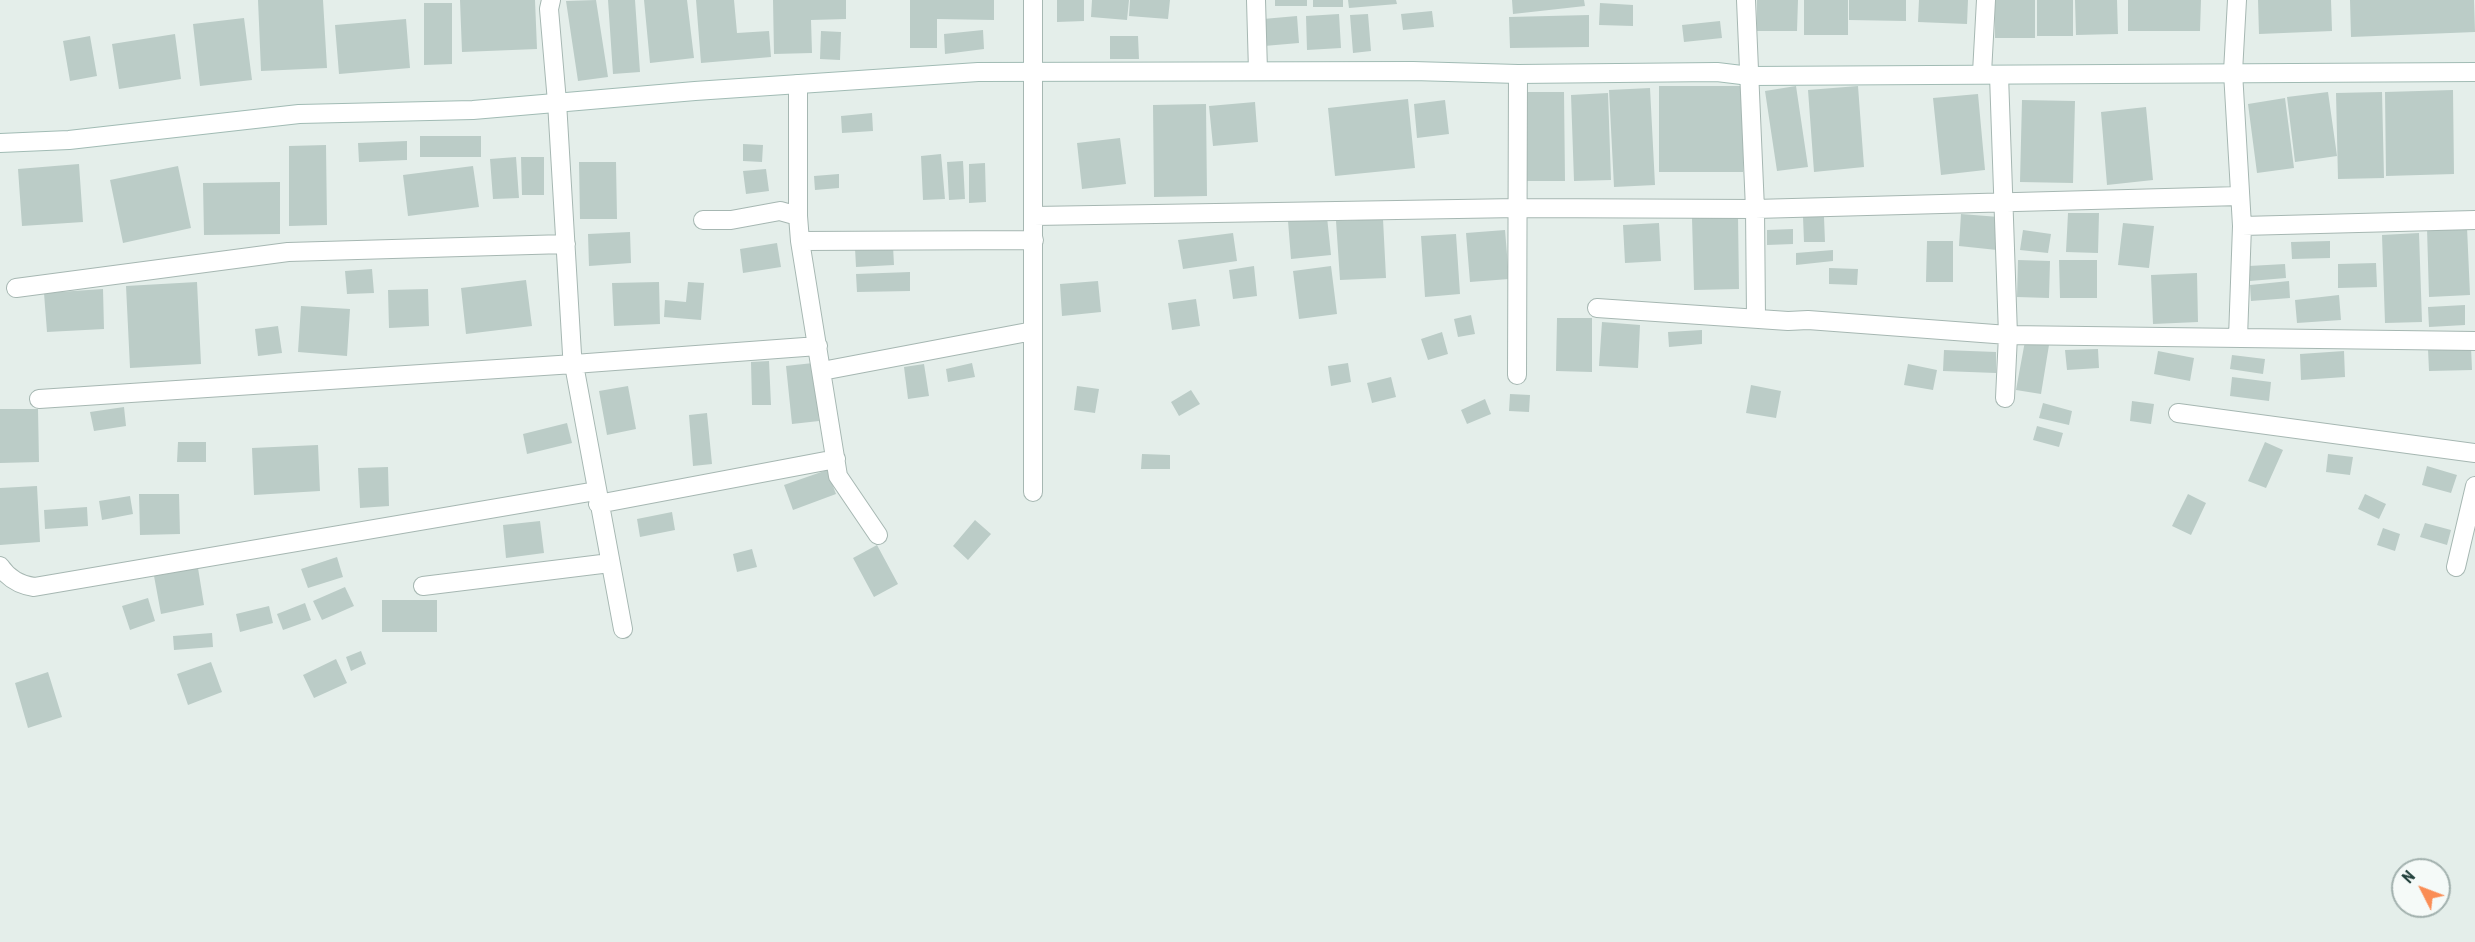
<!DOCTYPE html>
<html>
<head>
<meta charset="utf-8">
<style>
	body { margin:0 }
	#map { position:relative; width:2475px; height:942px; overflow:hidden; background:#e4eeea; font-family:"Roboto Condensed",sans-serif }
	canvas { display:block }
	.north { position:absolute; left:2391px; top:858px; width:60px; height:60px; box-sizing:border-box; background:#f5faf8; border:2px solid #a1b0ad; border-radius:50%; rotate:312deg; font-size:16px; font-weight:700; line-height:24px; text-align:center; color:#22413c }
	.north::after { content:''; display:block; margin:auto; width:21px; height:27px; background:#fa8d55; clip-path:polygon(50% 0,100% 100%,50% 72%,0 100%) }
</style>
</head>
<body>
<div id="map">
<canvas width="2475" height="942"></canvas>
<div class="north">N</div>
</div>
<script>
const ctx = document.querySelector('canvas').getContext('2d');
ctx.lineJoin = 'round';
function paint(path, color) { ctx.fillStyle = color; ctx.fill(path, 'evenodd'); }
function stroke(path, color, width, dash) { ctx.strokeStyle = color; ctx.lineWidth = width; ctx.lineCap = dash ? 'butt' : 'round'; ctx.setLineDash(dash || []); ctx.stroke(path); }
const building = new Path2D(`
	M258,0H323L327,68L261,71Z
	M460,0H535L537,49L462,52Z
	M596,0L608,77L578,81L566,1Z
	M608,0H635L640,72L613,74Z
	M644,0H687L694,58L650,63Z
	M696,0H734L737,33L769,31L771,57L701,63Z
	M773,0H846V19L811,20L812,53L774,54Z
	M910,0H994V20L937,19V48H910Z
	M1057,0H1084V21L1057,22Z
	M1092,0H1129L1127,20L1091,17Z
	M1130,0H1170L1168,19L1129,16Z
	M1275,0H1307V6H1275Z
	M1313,0H1343V7H1313Z
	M1348,0H1396L1397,4L1349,8Z
	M1512,0H1584L1585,6L1513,14Z
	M1757,0H1798L1797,31H1757Z
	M1804,0H1848V35H1804Z
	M1849,0H1906V21L1849,20Z
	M1919,0H1968L1967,24L1918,22Z
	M1995,0H2035V38H1995Z
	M2037,0H2073V36H2037Z
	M2075,0H2117L2118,34L2076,35Z
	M2128,0H2201L2200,31H2128Z
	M2258,0H2331L2332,31L2259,34Z
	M2350,0H2474L2475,32L2351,37Z
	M424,3H452V64L424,65Z
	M1600,3L1633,5V26L1599,25Z
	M1432,11L1434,27L1403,30L1401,14Z
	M1339,14L1341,48L1307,50L1306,16Z
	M1368,14L1371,51L1353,53L1350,15Z
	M1589,15V47L1510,48L1509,17Z
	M1297,16L1299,43L1264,46L1263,19Z
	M244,18L252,80L200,86L193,24Z
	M406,19L410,68L339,74L335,25Z
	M1720,21L1722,38L1684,42L1682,25Z
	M983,30L984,49L945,54L944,34Z
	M821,31L841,32L840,60L820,59Z
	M175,34L181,79L119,89L112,44Z
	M90,36L97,76L70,81L63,41Z
	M1110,36H1138L1139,59H1110Z
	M1659,86H1744L1743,172H1659Z
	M1796,86L1808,167L1777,171L1765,91Z
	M1858,86L1864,167L1814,172L1808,90Z
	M1650,88L1655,185L1614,187L1609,90Z
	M2453,90L2454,174L2386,176L2385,92Z
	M1526,92H1564L1565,181H1526Z
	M2328,92L2337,156L2295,162L2287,97Z
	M2382,92L2384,178L2338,179L2336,93Z
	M1608,93L1611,180L1574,181L1571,95Z
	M1978,94L1985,170L1941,175L1933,98Z
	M2285,98L2294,168L2257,173L2248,104Z
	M1408,99L1415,168L1335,176L1328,108Z
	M1445,100L1449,134L1417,138L1414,104Z
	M2022,100L2075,101L2073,183L2020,182Z
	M1255,102L1258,142L1213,146L1209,106Z
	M1206,104L1207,196L1154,197L1153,105Z
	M2146,107L2153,180L2107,185L2101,112Z
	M872,113L873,131L842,133L841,116Z
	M420,136H481V157H420Z
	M1120,138L1126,184L1082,189L1077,143Z
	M407,141V160L359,162L358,143Z
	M743,144L763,145L762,162L743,161Z
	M326,145L327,225L289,226V146Z
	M941,154L945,199L923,200L921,156Z
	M516,157L519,198L493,199L490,159Z
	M521,157H544V195H522Z
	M963,161L965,199L949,200L947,162Z
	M579,162H616L617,219H580Z
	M985,163L986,202L969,203V164Z
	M79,164L83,222L22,226L18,169Z
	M178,166L191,228L123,243L110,180Z
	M473,166L479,207L408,216L403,175Z
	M766,169L769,191L746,194L743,171Z
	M839,174V188L815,190L814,176Z
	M280,182V234L204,235L203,183Z
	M2068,213H2099L2098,253L2066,252Z
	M1961,214L1999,217L1997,250L1959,246Z
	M1738,216L1739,289L1694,290L1692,218Z
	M1327,217L1331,255L1291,259L1288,221Z
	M1803,217H1824L1825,242H1804Z
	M1383,219L1386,278L1340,280L1336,221Z
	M1659,223L1661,261L1625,263L1623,225Z
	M2123,223L2154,226L2149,268L2118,265Z
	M2467,227L2470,295L2429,297L2427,228Z
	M1793,229V244L1767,245V230Z
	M1505,230L1509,279L1470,282L1466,233Z
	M2023,230L2051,234L2048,253L2020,250Z
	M630,232L631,263L589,266L588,234Z
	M1233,233L1237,261L1183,269L1178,240Z
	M2419,233L2422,322L2385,323L2382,235Z
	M1456,234L1460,294L1425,297L1421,236Z
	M1927,241H1953V282H1926Z
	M2330,241V258L2292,259L2291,242Z
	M777,243L781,267L743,273L740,249Z
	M893,246L894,265L856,267L855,248Z
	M1833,250V261L1796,265V253Z
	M2018,260L2050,261L2049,298L2017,297Z
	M2059,260H2097V298H2060Z
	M2376,263L2377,287L2338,288V264Z
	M2285,264L2286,278L2250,281L2249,266Z
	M1254,266L1257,296L1233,299L1229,270Z
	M1331,266L1337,314L1299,319L1293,271Z
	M1829,268L1858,269L1857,285L1829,284Z
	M372,269L374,293L347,294L345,271Z
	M910,272V291L857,292L856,274Z
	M2197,273L2198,322L2153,324L2151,275Z
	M526,280L532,326L466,334L461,288Z
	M1098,281L1101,312L1062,316L1060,284Z
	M2289,281L2290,298L2251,301L2250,285Z
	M197,282L201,364L130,368L126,286Z
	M659,282L660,324L614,326L612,283Z
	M688,282L704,283L701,320L664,317L665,300L686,302Z
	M103,289L104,329L47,332L44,293Z
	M428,289L429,326L389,328L388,290Z
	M2339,295L2341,320L2297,323L2295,300Z
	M1196,299L1200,326L1172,330L1168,303Z
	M2465,305V325L2429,327L2428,307Z
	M301,306L350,309L347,356L298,352Z
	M1471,315L1475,334L1458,337L1454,319Z
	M1557,318H1592V372L1556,371Z
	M1602,322L1640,325L1638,368L1599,366Z
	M278,326L282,353L258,356L255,329Z
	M1702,330V344L1669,347L1668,332Z
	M1442,332L1448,354L1428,360L1421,339Z
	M2025,341L2049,345L2041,394L2016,390Z
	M2471,347L2472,370L2429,371L2428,349Z
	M2098,349L2099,368L2067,370L2065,350Z
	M1944,350L1996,352V373L1943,371Z
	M2158,351L2194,358L2190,381L2154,374Z
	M2344,351L2345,377L2301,380L2300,354Z
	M2232,355L2265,359L2263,374L2230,369Z
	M769,361L771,405H752L751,362Z
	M813,363L819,421L792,424L786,366Z
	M972,363L975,377L948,382L946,369Z
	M1348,363L1351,382L1331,386L1328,366Z
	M924,364L929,396L908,399L904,367Z
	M1908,364L1937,370L1933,390L1904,385Z
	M1391,377L1396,397L1372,403L1367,383Z
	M2232,377L2271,382L2269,401L2230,396Z
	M1751,385L1781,391L1776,418L1746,413Z
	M628,386L636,429L607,435L599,391Z
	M1077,386L1099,389L1095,413L1074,410Z
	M1191,390L1200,404L1179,416L1171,402Z
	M1510,394L1530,395L1529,412L1509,411Z
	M1485,399L1491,414L1467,424L1461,410Z
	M2132,401L2154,404L2151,424L2130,421Z
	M2043,403L2072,411L2069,425L2039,418Z
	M124,407L126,426L94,431L90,412Z
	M0,409H38L39,462L0,463Z
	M707,413L712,464L693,466L689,415Z
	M567,423L572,443L527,454L523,434Z
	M2037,426L2063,433L2059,447L2033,440Z
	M178,442H206V462H177Z
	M2265,442L2283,450L2266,488L2248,481Z
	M318,445L320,491L254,495L252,448Z
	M1142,454L1170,455V469H1141Z
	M2328,454L2353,457L2350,475L2326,472Z
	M2427,466L2457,475L2451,493L2422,485Z
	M388,467L389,506L360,508L358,468Z
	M827,470L836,494L793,510L784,485Z
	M37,486L40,542L0,545V488Z
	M139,494H179L180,534L140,535Z
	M2188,494L2206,503L2191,535L2172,526Z
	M2365,494L2386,504L2379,519L2358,509Z
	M130,496L133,514L102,520L99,501Z
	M87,507L88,526L45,529L44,510Z
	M672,512L675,530L640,537L637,519Z
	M975,520L991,534L968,560L953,546Z
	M540,521L544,553L506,558L503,525Z
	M2425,523L2451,530L2447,545L2420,537Z
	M2383,528L2400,534L2395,551L2377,545Z
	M877,545L898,584L874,597L853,558Z
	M752,549L757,567L737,572L733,554Z
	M337,557L343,577L308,588L301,569Z
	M198,568L204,605L161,614L154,576Z
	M345,587L354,606L322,620L313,601Z
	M148,598L155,621L130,630L122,606Z
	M382,600H437V632H382Z
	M305,603L311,620L283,630L277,614Z
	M269,606L273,623L240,632L236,614Z
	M212,633L213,647L174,650L173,636Z
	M361,651L366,664L351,671L346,657Z
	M336,659L347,683L314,698L303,675Z
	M211,662L222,692L188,705L177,674Z
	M48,672L62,717L28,728L15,683Z`);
const street = new Path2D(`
	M551,0L549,9L557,102L572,354L623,629
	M1033,0V492
	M1256,0L1258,71
	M1746,0L1755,209L1756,317
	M2237,0L2233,72L2242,226L2238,338
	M1982,73L1986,0
	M1999,75L2008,335L2005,398
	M798,84V216L800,241L838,476L878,535
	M1034,216L1518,208L1755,209L2240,196
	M703,220H731L780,211L798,216
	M2242,226L2475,220
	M800,241L1034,240
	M16,288L288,252L566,244
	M1597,308L1788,321L1808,320L2008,335L2475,341
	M822,371L1033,331
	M1517,375L1518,74
	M39,399L574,364L818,346
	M2178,413L2475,453
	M598,504L836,459
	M0,566C8,578 20,585 34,587L596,491
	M2456,567L2475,486
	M423,586L610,563`);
const secondary = new Path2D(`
	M0,143L69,140L299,114L473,110L695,91L978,72L1413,71L1518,74L1717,72L1750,76L2475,72`);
paint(building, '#bbccc7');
stroke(street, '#a6b7b2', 20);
stroke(secondary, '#a1bbb4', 20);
stroke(street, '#fff', 18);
stroke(secondary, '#fff', 18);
</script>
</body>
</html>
